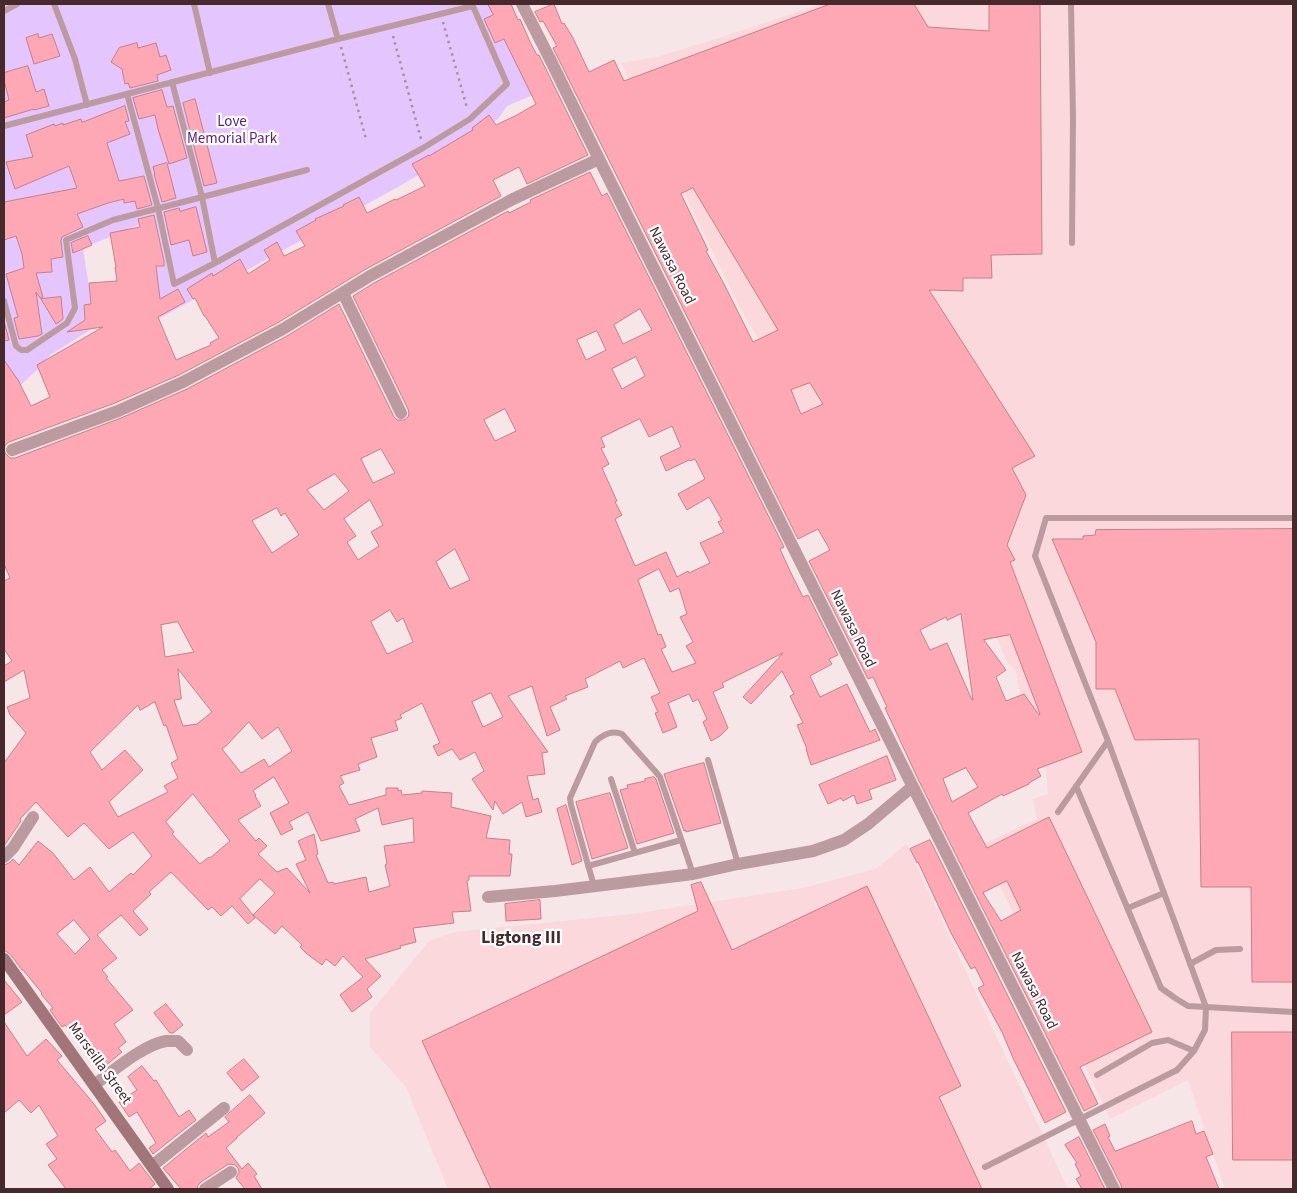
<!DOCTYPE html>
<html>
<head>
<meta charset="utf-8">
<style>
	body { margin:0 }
	#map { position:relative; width:1297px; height:1193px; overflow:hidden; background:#f6e6e8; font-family:"Source Sans 3",sans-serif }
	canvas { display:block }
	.frame { position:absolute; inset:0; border:5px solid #45292d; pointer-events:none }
</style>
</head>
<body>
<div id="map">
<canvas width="1297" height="1193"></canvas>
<div class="frame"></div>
</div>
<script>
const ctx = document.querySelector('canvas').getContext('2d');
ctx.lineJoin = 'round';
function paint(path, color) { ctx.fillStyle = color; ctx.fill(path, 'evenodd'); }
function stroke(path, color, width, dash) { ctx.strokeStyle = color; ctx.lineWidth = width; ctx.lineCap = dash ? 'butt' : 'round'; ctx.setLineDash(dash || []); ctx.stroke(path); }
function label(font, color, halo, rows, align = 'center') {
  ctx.font = font + ' "Source Sans 3",sans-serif'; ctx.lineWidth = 4.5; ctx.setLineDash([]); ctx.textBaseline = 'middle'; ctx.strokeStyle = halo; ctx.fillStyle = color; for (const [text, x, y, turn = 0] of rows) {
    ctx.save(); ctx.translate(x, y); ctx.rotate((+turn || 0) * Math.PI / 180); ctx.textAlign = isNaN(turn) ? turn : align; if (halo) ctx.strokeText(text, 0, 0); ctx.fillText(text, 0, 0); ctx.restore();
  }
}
const built = new Path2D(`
	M821,4H1293V1189H1225L1188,1080L1110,1119L981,845L1037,819L1033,799L1048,794L1046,769L1023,708L1016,672L1006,660L997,638L1000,623L834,466L740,308L621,63L657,57L719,38Z
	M906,844L1068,1189H448L406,1087L370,1047V1013L429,941L455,932L632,914L803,888L876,869Z`);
const green = new Path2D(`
	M4,4H488L533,95L507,106L498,119L462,149L398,187L160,318L141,224L83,248L95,327L50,355L38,369L6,399L4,400Z`);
const building = new Path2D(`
	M488,4H511L518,20L520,19L531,44L537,55H539L588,155L527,184L519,167L493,180L501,196L366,269L279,322L179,375L115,403L9,442L6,444L4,448L5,453L10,458H15L121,418L187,389L287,336L339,304L394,417L397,420H404L408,417L409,413L408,409L353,296L374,283L508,211L509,213L531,202L530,200L590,172L602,196L607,193L784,547L780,549L790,571L803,597L808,595L838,655L829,659L832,664L810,676L820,697L847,684L870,732L875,729L880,740L811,765L806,749H807L797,725L803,723L790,696L794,694L782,671L751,704L743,697L783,653L722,683L724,687L713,692L728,728L720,736L711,741L703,722L707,719L698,699L693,702L689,694L668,703L677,727L663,733L655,713L658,712L651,697L660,693L644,658L623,668L620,661L585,679L588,687L565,696L567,699L550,707L560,730L547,736L532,686L508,696L548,752L542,753L545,774L527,776L533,800L538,798L542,812L526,817L522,802L503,814L495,801L493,810L472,779L484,771L475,752L460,760L452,749L438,756L433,746L440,743L422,703L400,715L402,718L395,721L398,730L371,738L377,757L358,764L360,770L340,776L344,783L339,786L349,805L386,795V788H398V791L401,790L402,795L422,793V791L452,793L451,807L491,816L486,838L510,840L509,854H512L510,876H469V880L467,881L471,911L452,912L454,923L413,928L416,942L400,946L401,948L365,959L381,976L367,989L372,997L352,1012L340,995L363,977L343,956L335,966L326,959L322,965L307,954L300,947L302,945L282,926L275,934L253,915L255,918L248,924L232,906L221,916L212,907L208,910L171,872L149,892L151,894L133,911L148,929L140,936L121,915L97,935L117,958L102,970L108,977L106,978L133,1010L114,1024L126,1042L118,1048L122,1052L104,1067L96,1058L93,1059L65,1025L62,1027L50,1010L53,1008L41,994L42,993L23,970H22L10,954L4,950V865L9,863L13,859L19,865L38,841L53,853L74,880L90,867L109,892L131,873L133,875L152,856L133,832L109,849L84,823L68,837L36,802L20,819L21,821L4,846V763L26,733L10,715L7,707L30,698L24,670L4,682V666L12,661L4,649V581L10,578L4,564V360L18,380L31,406L50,397L37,365L103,327L67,332L85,320L84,305L91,304L89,283L117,281L115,267H116L110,233L140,227L138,219L154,215L164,261V266H156L160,299L178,289L185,302L158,317L176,360L211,345L210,343L219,338L205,316H204L195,298L193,299L187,289L212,273L213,276L240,259L248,274L270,260L264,250L277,242L284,256L305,246L296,231L316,220L315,219L344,206L343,205L359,197L367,213L395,199L396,200L425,186L412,164L429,155V156L473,130L472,128L489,115L496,125L517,115L536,104L504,39L495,43L484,19L493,15ZM640,309L652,330L623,344L614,325ZM597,331L606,350L586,360L577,340ZM636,357L645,376L622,389L612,369ZM505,409L516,431L495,441L484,420ZM640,419L649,437L672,426L681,447L660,457L666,471L689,460L690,461L695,459L705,479L678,494L687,510L709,497L722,520L718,522L724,532L700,543L710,563L689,573L688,571L677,577L666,552L635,566L615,519L622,515L615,502L617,501L602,468L609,464L601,448L605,447L601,438ZM381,449L395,473L373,483L361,459ZM335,474L349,491L324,510L307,490ZM370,500L383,525L371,532L379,546L358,560L347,542L356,536L344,519ZM277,508L281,516L285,513L299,535L272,553L252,521ZM455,549L470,580L450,589L436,562ZM659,569L670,592L679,588L687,614L680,617L693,642L686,646L696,663L672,672L661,649L666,647L661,634L658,635L638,580ZM390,610L397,622L403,618L413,642L387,654L371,622ZM178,622L194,652L165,657L161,625ZM178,669L212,712L197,724L183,726L174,700L181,699ZM491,693L503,717L483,727L472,702ZM155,702L164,726L166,725L178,759L171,763L178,778L164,786L168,792L118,817L109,802L143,770L125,750L102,770L90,752L138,705L140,710ZM249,722L262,739L278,727L292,751L269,767L264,759L241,773L222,749L227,745ZM274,777L289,803L270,813L281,835L293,829L289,822L308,812L321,841L360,831L355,819L378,808L382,825L413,818L414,842L384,846L387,864L385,865L390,886L369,892L366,877L334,884L333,882L328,883L316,855L318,854L314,834L298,841L306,860L296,864L310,893L287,868L277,872L258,854L267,846L259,838L256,841L238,820L261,806L255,796L256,795L253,791ZM193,794L230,841L210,858L209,857L200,864L172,834L174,832L166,822ZM260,879L275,893L253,915L240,899ZM74,920L90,939L75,954L57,934Z
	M554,4L562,24L564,23L573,38L589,72L614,60L624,81L830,4H914L928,27L989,31V4H1040L1042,254L991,255L992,278H963V291L929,290L1035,456L1012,468L1026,495L1007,545L1015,560L1010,562L1082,752L1037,769L1041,776L1029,783V784L1003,796L1002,794L968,813L987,848L1049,817L1152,1032L1080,1067L1098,1104L1084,1111L918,779L885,708L887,707L873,677L868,679L809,561L830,550L818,529L798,539L553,48L557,46L543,21L540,22L535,12ZM693,188L778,330L753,342L724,284L706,251L708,250L681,194ZM810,383L823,404L801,414L791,390ZM961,614L973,700H972L947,643L930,650L920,630L946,617L947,620ZM1010,635L1040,714L1039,715L1024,694L1006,701L996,677L1006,670L984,640ZM966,768L978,787L952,802L943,779ZM1007,881L1021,910L1001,921L983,893Z
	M38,34L39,38L52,34L60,56L34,64L26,38Z
	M137,43L138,48L156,43L160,57L166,55L171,70L157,75L158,81L130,88L128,83L125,84L122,69L111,62L119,48Z
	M28,66L36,92L44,89L49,106L34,110V109L4,118V102L9,100L4,80V73Z
	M162,90L167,107L173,106L187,158L169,164L158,129L155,115L139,119L133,98Z
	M195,99L217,183L204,186L183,103Z
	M125,106L129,121L125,122L130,134L107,143L119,181L144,176L152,205L137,209L135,201L124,203V199L108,203L77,214L83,227L62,237L61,241L63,257L51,259L52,272L36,273L43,297L40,298L36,292L42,334L38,336L19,339L14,318L18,317L6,274L24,268L22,254L16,236L4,240V202L77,188L69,166L15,189L6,162L33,157L26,135L54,124L55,126L63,123V125L81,119L82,122Z
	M167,163L176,198L162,202L154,174H155L153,167Z
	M196,207L207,252L193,256L189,240L171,245L164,212L179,208L180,211Z
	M88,236L92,245L73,253L71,243Z
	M61,297L63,319L56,324L41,299Z
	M4,321L9,340L4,341Z
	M1293,529V982H1252L1251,887H1201L1199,739L1135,740L1115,689H1096V642L1052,539H1083V536L1095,535L1096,530Z
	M887,756L896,780L869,790L872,799L857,804L854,795L843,801L841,798L828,804L819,785Z
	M704,763L721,823L686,832V830L684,831L664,774L683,768Z
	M654,777L656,779L674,833L637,844L620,790L628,788L627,785L645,781V779Z
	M610,793L628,848L592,859L576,802Z
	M566,805L582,861L572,865L557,809Z
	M930,840L1066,1112L1045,1123L1013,1058L1002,1032L978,988L984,985L975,967L971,969L952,935L918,862L917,863L910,849Z
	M701,882L732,950L867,886L961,1086L939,1097L982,1189H491L422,1041L698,911L691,885Z
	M540,900L541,919L506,921L505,904Z
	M4,980L22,1002L4,1015Z
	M166,1004L183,1025L173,1033H170L154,1013Z
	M4,1022L27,1056L46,1039L62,1056L57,1060L94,1104L106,1121L95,1129L112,1152L115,1150L130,1171L139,1163L155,1184L149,1189H66L48,1165L57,1159L46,1144L58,1136L39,1105L31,1113L19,1100L4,1113Z
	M1232,1032H1293V1160H1233Z
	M244,1059L259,1077L242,1091L227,1073Z
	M142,1066L154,1081L156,1080L179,1117L189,1110L196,1120L153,1154L149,1148L156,1143L137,1112L129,1117L119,1102L137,1090L128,1077Z
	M250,1095L265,1113L237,1137V1138L226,1148L242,1169L248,1163L257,1174L254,1176L262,1189H245L236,1178L239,1172L238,1168L235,1165L231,1164L227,1165L201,1182L198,1185L197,1189H181L163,1168L206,1133L208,1137L229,1122L225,1117Z
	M1192,1121L1196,1134L1204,1131L1213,1154L1206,1157L1219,1189H1122L1121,1185L1093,1130L1105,1124L1110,1136L1108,1137L1115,1151Z
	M1079,1137L1105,1189H1082L1076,1179L1081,1176L1075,1164L1077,1163L1065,1145Z`);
const path = new Path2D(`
	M443,22L467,108
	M393,36L421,139
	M341,47L366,139`);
const service = new Path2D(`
	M54,4L75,59L87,105
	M194,4L210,73
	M328,4L338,39
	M1071,4L1073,118L1072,243
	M4,11L17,4
	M172,82L202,197L215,263
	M127,94L158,208L174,284L215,263L423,148L470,119L507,84L472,4
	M4,126L338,39L473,6
	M4,301L16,346L21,350H27L67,323L75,308L66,240L113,220L307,170
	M1293,518H1046L1035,556L1108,741L1206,1007L1293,1012
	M708,760L738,864
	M611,779L635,853
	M1076,786L1161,988L1175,998L1188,1006L1206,1007L1205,1030L1194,1051L1177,1070
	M1058,812L1108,741
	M588,866L681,840
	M594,886L571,805L570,798L595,742C602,735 612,730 622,734L655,771L660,777L693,874
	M1128,908L1164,893
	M1190,964L1216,950L1240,949
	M1097,1075L1152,1043L1168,1040L1194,1051
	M985,1167L1001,1159`);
const minor = new Path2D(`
	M343,293L401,413
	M12,450L118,411L183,382L283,329L370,276L513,199L599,159
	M4,857L13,848L33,817
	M488,897L555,891L693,874L738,864L813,851L844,840L868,824L912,787
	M94,1085C113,1071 143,1045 166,1041C170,1041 174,1041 178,1041L187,1050
	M152,1166L224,1108
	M205,1189L231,1172`);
const tertiary = new Path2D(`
	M522,4L550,59L599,159L1114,1189`);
const secondary = new Path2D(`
	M4,959L168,1189`);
const serviceBridge = new Path2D(`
	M1001,1159L1177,1070`);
const parkNames = [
	["Love",232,123],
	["Memorial Park",232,140]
];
const streetNames = [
	["Nawasa Road",671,266,63],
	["Nawasa Road",852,629,64],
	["Nawasa Road",1033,991,63],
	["Marseilla Street",99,1064,54]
];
const quarterNames = [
	["Ligtong III",521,939]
];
paint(built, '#fad8dc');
paint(green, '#e5c5fd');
paint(building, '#fda8b4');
stroke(building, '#c48089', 1);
stroke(path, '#a99396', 2.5, [2.5, 4]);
stroke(service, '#bb9b9f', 6);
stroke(minor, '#bb9b9f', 12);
stroke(tertiary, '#bb9b9f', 12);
stroke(secondary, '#a2757b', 12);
stroke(serviceBridge, '#bb9b9f', 6);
label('15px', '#5c1c7f', '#fff', parkNames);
label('15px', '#45292d', '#fff', streetNames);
label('bold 18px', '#45292d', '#fff', quarterNames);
</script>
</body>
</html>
